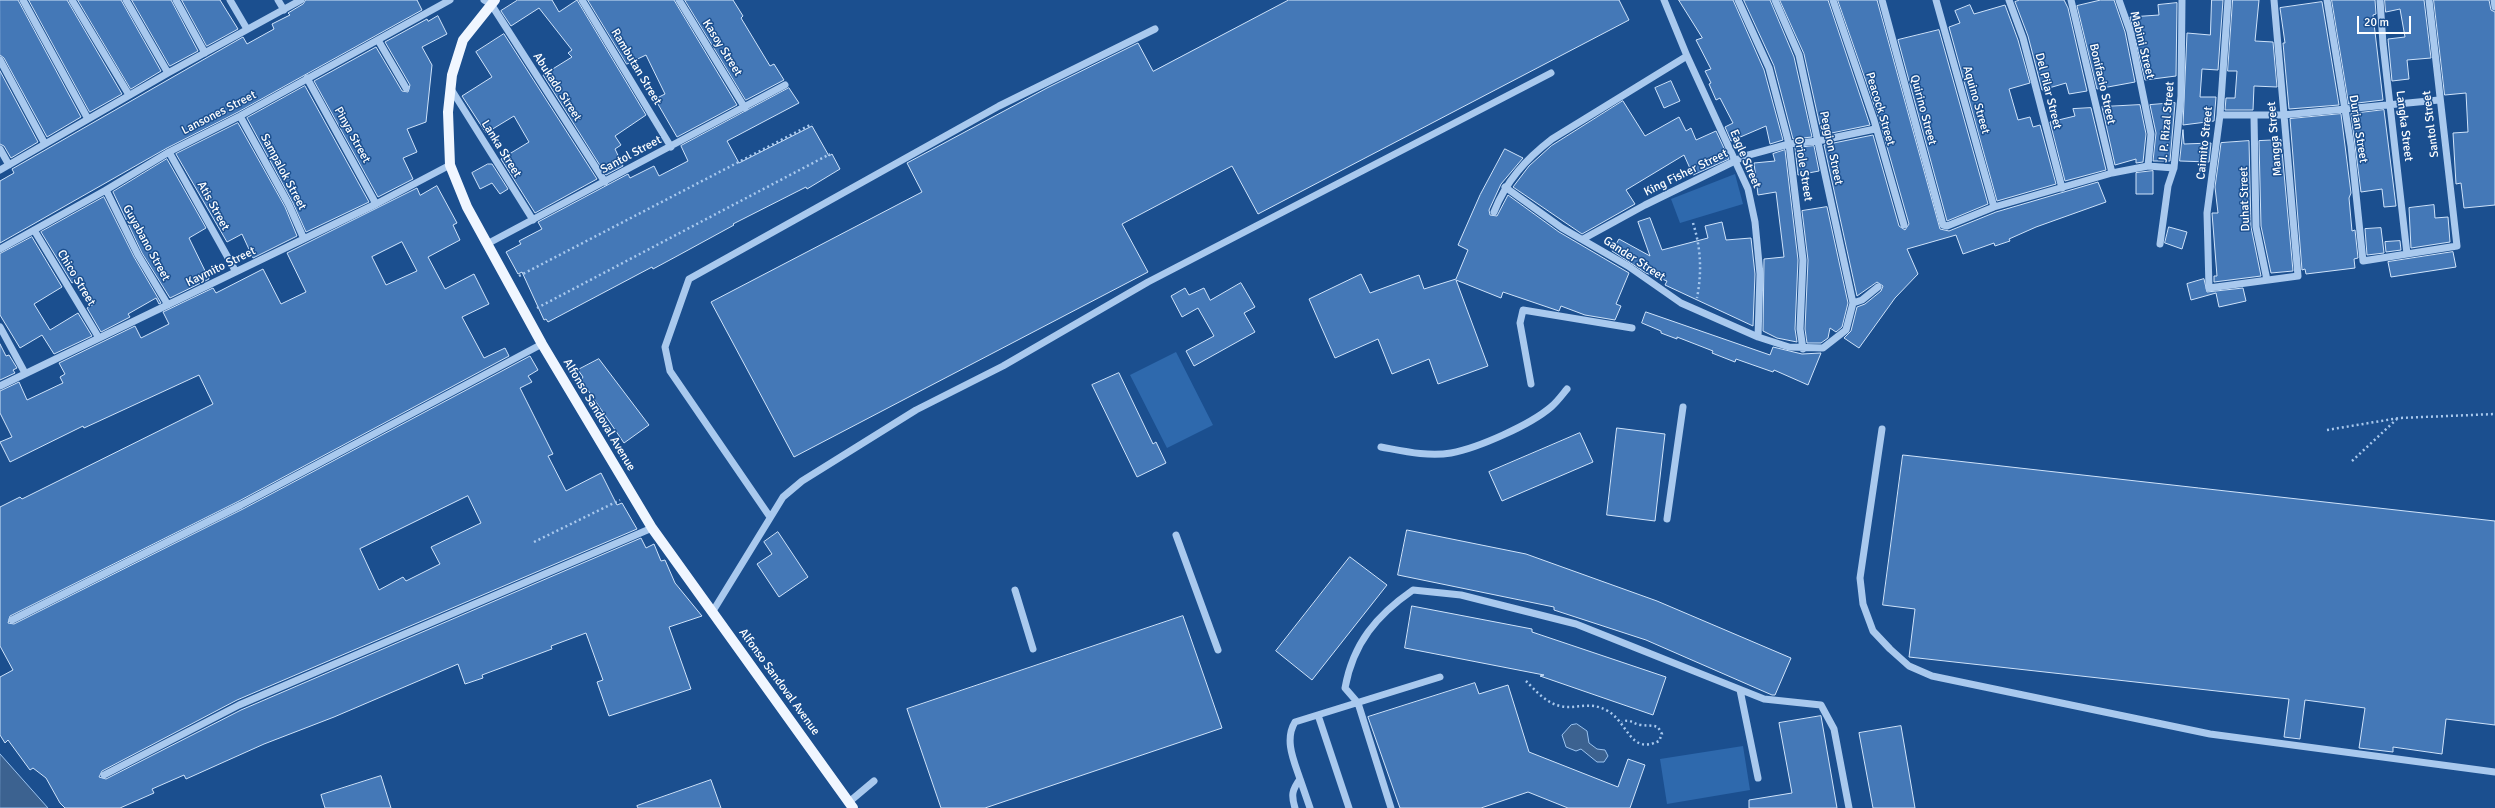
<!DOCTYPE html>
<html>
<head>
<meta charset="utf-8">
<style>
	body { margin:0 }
	#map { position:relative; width:2495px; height:808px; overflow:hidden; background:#1b4f8f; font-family:Signika,sans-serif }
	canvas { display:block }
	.scale { position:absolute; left:2357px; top:16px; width:54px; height:18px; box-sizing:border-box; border:2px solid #fff; border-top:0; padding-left:5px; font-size:12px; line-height:14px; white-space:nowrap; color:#fff; -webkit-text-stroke:3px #1b4f8f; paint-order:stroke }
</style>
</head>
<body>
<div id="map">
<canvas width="2495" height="808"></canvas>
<div class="scale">20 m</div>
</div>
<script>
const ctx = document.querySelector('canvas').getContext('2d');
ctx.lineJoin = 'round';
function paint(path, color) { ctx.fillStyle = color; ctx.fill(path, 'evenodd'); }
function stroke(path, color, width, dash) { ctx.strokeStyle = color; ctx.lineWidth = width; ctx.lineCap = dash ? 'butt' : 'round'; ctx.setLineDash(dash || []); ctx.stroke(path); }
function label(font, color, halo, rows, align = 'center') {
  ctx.font = font + ' Signika,sans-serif'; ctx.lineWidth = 3; ctx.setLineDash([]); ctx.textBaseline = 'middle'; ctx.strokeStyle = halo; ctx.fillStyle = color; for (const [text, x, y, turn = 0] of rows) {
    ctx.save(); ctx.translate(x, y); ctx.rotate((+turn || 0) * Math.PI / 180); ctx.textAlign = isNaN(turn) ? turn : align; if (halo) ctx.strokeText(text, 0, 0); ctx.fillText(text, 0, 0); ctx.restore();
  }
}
const green = new Path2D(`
	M1735,174L1743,204L1680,223L1671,199Z
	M1176,352L1213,425L1167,448L1130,375Z
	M1743,746L1750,790L1667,804L1660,759Z`);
const water = new Path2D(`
	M1577,724L1587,731L1589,743L1597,749L1605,750L1608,756L1604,762H1597L1581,749L1576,751L1566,747L1562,735L1571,725Z
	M0,754L48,808H0Z`);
const building = new Path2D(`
	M0,0H18L81,117L47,137L4,58L0,55Z
	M29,0H67L122,94L90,112Z
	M78,0H121L161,71L131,89Z
	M132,0H171L198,51L170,66Z
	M182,0H220L238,29L207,46Z
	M306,0H417L422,10L238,112L167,148L0,243V181L14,173L12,169L243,37L247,44L274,29L272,24L290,15L288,13L303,4Z
	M518,0H552L559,12L577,0L646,115L615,136L621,145L615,149L623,166L606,175L543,75L572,57L568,53L572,50L539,8L511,26L501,11Z
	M588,0H674L737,105L677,137L655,99L665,94L646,55L627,64Z
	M685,0H733L743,16L741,18L770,66L774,64L784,80L746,100Z
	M1289,0H1619L1629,20L1258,214L1232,166L1122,224L1148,272L794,457L711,302L922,192L907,163L1047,88L1138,43L1153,71Z
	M1679,0H1733L1764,70L1783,140L1770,144L1766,126L1731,141L1725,127L1733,123L1720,98L1716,100L1709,84L1711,83L1705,71L1711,69L1696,40L1702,38Z
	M1744,0H1770L1794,57L1812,137L1793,139L1774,66Z
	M1780,0H1828L1870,125L1822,135L1804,54Z
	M1838,0H1877L1940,229L1949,231L1996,212L2098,182L2106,202L2036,227L2009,239L2010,241L1995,246L1994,243L1963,254L1956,235L1907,249L1918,274L1895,298L1859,348L1844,338L1851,331L1857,307L1865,304L1881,291L1883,286L1877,282L1857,296L1824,145L1873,135L1899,226L1905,230L1909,224L1879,119Z
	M2020,0H2064L2068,8L2087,91L2069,94L2066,83L2042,90L2028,36L2015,2Z
	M2101,0H2114L2125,32L2135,82L2097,89L2077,6Z
	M2212,0H2223L2218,70L2202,69L2200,97H2216L2214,121L2183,125L2187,33L2210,35Z
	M2233,0H2259L2255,41L2273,42L2277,87L2254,86L2253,110H2225L2226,98H2235L2237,71H2228Z
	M2332,0H2375L2376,14L2373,15L2383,100L2349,104Z
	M2385,0H2424L2431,58L2407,60L2409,79L2392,81L2388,39L2405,37L2400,9L2386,12Z
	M2434,0H2489L2491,10L2495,12V205L2464,208L2461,183L2456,184L2453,133L2468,132L2466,93L2445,95Z
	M2322,2L2339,105L2289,109L2283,43H2285L2280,8Z
	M2177,3L2176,76L2145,80L2130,17L2159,15L2158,5Z
	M1970,5L1974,14L2005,5L2018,40L2030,83L2009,89L2018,120L2030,117L2033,127L2040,125L2056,184L1997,201L1949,27L1960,23L1955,11Z
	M438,16L447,34L422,47L432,65L426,122L407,129L417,152L403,158L413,179L378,197L314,81L376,47L402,91L408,92L410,85L385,42L427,19L428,21Z
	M1939,30L1988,204L1947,221L1898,40Z
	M504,34L597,179L535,213L501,159L529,142L514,116L486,133L462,96L492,77L476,52Z
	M0,71L38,142L11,158L4,146L0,144Z
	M1671,81L1680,101L1664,108L1655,88Z
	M305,86L369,202L306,232L293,203L247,118Z
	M789,88L799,103L727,141L739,163L812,126L829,156L832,154L840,169L807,189L806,187L733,224L734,225L679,255L653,269L652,267L548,322L546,319L544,320L522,272L518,274L506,252L521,244L519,241L542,229L538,222L628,174L630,178L654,166L659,176L688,161L681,146Z
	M1623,101L1645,136L1679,117L1686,131L1691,128L1696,140L1716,131L1729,159L1693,175L1684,155L1626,190L1635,204L1582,234L1513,187L1529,166L1551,146Z
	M2175,103L2170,161H2153L2156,133L2150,105Z
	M2140,105L2146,134L2143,162L2136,163V159L2115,165L2102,107Z
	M2091,108L2106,170L2065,181L2050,122L2075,116L2073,109Z
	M2384,110L2396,206L2384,207L2382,189L2361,192L2351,114Z
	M2341,114L2351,193L2349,198L2352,231L2355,230L2358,258L2354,259L2355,268L2306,274L2305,269L2302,270L2290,119Z
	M238,123L285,207L297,236L253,258L242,234L227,242L176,154Z
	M2183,130L2184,144L2211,143L2209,162L2180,161Z
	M2281,140L2293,271L2271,273L2261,226L2259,141Z
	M2249,141L2251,227L2261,276L2214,282V276H2217L2212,213H2218L2215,187L2221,143Z
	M1814,146L1819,171L1798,175L1795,148Z
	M1505,149L1523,158L1501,184L1489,210L1490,215L1497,216L1508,195L1559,232L1629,273L1616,304L1621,306L1615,320L1585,315L1561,306L1559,311L1503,292L1501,298L1456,280L1488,366L1438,384L1429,359L1392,374L1378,339L1335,358L1309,299L1361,274L1370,293L1419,275L1424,289L1456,279L1468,250L1458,245L1480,195Z
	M1785,150L1798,260L1795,329L1797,342L1777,338L1763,331L1764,259L1784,257L1776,192L1758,195L1754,163L1775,161L1773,154Z
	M167,159L206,228L189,238L209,279L170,298L142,253L113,192Z
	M488,164H492L508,189L500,194L492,183L480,189L472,173Z
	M2153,171V194H2136V173Z
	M437,186L457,223L453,225L460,240L428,257L445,289L474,274L489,304L462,317L484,358L505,348L509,356L239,501L10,616L8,623L14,624L243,509L530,356L538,370L528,376L532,382L520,388L553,454L548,456L566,491L601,473L617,505L622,503L637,529L237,700L102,771L99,777L106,779L241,710L641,538L646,548L654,544L661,561L665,560L675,583L702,616L669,627L691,689L609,716L597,682L603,680L586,633L551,646L552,649L482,675L483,678L465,684L458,664L334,717L264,744L186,779L184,775L152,789L154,793L120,808H65L60,803L46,778L33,768L30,770L8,740L5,743L0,735V677L13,670L0,646V507L20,497L22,499L213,404L199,375L84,428L83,426L10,462L0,442L12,437L0,413V391L19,382L27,400L63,383L60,377L65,374L59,363L135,326L141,338L169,324L163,312L213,288L216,293L263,269L281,304L306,292L287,253L417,188L420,195ZM402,242L417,271L386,285L372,257ZM468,496L481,523L431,547L440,564L406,581L403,577L379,590L360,549Z
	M104,197L134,257L161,303L159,304L156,298L128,314L130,317L101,332L87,308L94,304L80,278L72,283L41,232Z
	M2434,205L2435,218L2448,217L2450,242L2411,248L2409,208Z
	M1827,207L1848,303L1842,327L1836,332L1830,328L1828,338L1821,343H1807L1805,329L1808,260L1802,211Z
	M1650,218L1662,250L1708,238L1705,226L1722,222L1726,240L1751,238L1755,274L1753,326L1665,285L1667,281L1646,273L1612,251L1619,239L1650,256L1638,222Z
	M2169,227L2187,232L2182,249L2165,243Z
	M2381,228L2384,253L2367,255L2365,229Z
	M32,237L62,287L34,304L50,330L78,313L92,336L54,354L42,335L20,348L0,315V254Z
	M2400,241L2401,250L2386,252L2385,242Z
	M2453,252L2456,267L2391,277L2388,262Z
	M2204,279L2207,292L2243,288L2246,301L2219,307L2216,293L2191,300L2187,284Z
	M1241,283L1255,307L1244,313L1255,332L1194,366L1186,351L1214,336L1198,308L1182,317L1171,296L1185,288L1189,295L1204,288L1210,300Z
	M1646,312L1770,355L1773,347L1802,354L1821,353L1808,385L1774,370L1773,372L1736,359L1735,362L1712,353L1713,351L1677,337V339L1661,333V331L1642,323Z
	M0,344L6,356L9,355L17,368L13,370L15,373L0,380Z
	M599,359L649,425L624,443L581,380L583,377L578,370Z
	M1119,373L1153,444L1156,442L1166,463L1137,477L1092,385Z
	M1617,428L1665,434L1655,521L1607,515Z
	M1580,433L1593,462L1502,501L1489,472Z
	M1903,455L2495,521V725L2446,719L2442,754L2393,747V752L2359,748L2365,708L2305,700L2300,739L2284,737L2289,699L1909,657L1915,609L1883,605Z
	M1407,530L1526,554L1657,601L1791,658L1775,695H1772L1646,640L1554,610V607L1398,575Z
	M778,532L808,577L779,597L757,564L772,554L764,542Z
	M1350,557L1387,585L1312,680L1276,651Z
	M1412,606L1532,629V632L1666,677L1653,715L1540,676L1544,675L1405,648Z
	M1183,616L1222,728L985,808H941L907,709Z
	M1475,683L1479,694L1508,685L1529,752L1618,787L1628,759L1645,765L1630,808H1568L1528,792L1481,808H1400L1368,717Z
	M1821,716L1837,808H1749V800L1792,793L1779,723Z
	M1901,726L1915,808H1873L1859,733Z
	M381,776L391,808H325L321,795Z
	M711,780L721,808H638L637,806Z`);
const path = new Path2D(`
	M1693,223C1701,248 1702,272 1697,298
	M519,276L812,124
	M537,308L830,154
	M2327,430L2399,418L2495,414
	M2352,461L2398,418
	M534,542L620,500
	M1526,681C1535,690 1546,703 1560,706C1577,710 1588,700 1608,711C1629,724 1630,755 1659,741L1662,734L1658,727C1652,725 1648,726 1641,725C1633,724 1630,718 1622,722`);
const minor = new Path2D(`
	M23,0L88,119
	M72,0L129,95
	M126,0L168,73
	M176,0L205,53
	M230,0L247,29
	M278,0L284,10
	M484,0L491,4L605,182
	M582,0L671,147
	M679,0L745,108
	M1664,0L1687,56L1748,189L1755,222L1760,274L1758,337
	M1738,0L1769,68L1789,144L1803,260L1800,329L1803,349
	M1833,0L1874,120L1904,225
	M1882,0L1943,225L1947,226L1994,207L2112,173L2148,166L2174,168
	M1936,0L1994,207
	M2009,0L2023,38L2062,188
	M2071,0L2112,173
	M2119,0L2130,31L2151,134L2148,166
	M2228,0L2220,115L2207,213L2209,288L2298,276L2274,0
	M2327,0L2351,146L2363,261L2457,246L2429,0
	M2380,0L2383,44L2407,254
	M2494,0L2495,7
	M378,40L406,88
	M0,60L45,144
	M307,78L376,204
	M451,89L533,220
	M2220,115H2283L2439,100
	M240,116L289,205L304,239
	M2254,116L2256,227L2267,280
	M0,149L9,165
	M169,152L236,272
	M0,170L168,73L301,0
	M1505,187L1562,228L1628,266L1681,303L1758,337L1789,347L1823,348L1846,330L1853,303L1799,55L1775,0
	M106,190L138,255L168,305
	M1494,212C1506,181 1526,159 1552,139L1687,56
	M34,230L99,338
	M1583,239L1645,205L1745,156L1789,144L1818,141L1875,129
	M487,244L785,85
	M2160,244L2168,186L2174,168L2181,96L2182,0
	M0,249L106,190L169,152L240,116L450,0
	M1853,303L1862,300L1878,287
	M0,327L25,373
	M1531,384L1520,323L1523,310L1632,328
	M0,386L376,204L450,165
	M1882,429L1860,578L1863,604L1873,631L1890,649L1909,666L1932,676L2210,734L2495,772
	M1381,447C1403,451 1428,457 1451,453C1478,448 1530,425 1551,407C1557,402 1562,395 1567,389
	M770,517L670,371L665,347L689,279L999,106L1155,29
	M1667,519L1683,407
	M1176,535L1218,650
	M1015,590L1033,649
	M713,611L783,497L802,481L916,410L1003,366L1148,282L1551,73
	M12,620L241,505L542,344
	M1740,690L1758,778
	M1318,715L1349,808
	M104,775L239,705L652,528
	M1300,779L1310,808
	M849,802L874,781
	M1295,808C1291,795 1292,790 1300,779C1294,761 1284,740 1295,722L1440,677
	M1391,808L1358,703L1345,688C1353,643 1377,615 1413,590L1461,595L1576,624L1764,699L1821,705L1834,729L1849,808`);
const major = new Path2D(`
	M495,0L463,40L452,75L448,112L450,165L467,207L542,344L652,528L853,808`);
const streetNames = [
	["Mabini Street",2142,45,76],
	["Kasoy Street",722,48,58],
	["Rambutan Street",636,67,59],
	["Bonifacio Street",2102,84,77],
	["Abukado Street",557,87,57],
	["Del Pilar Street",2048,91,76],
	["Aquino Street",1976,100,74],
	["Peacock Street",1880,109,73],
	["Quirino Street",1923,110,75],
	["Lansones Street",219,113,-27],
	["J. P. Rizal Street",2167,122,-85],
	["Santol Street",2431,124,-97],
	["Langka Street",2404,126,83],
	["Durian Street",2358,129,81],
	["Pinya Street",352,135,61],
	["Mangga Street",2275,139,-95],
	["Caimito Street",2205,143,-84],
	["Peggion Street",1831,148,78],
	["Lanka Street",501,149,58],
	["Santol Street",631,155,-28],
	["Eagle Street",1745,159,67],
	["Oriole Street",1803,169,81],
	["Sampalok Street",283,172,62],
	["King Fisher Street",1686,173,-26],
	["Duhat Street",2245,199,-92],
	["Atis Street",213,206,61],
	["Guyabano Street",146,243,61],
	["Gander Street",1634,259,33],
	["Kaymito Street",221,267,-26],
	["Chico Street",76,278,59],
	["Alfonso Sandoval Avenue",599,415,59],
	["Alfonso Sandoval Avenue",779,682,54]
];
paint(green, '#2e69ad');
paint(water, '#3c6290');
stroke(water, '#9cc4f0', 1);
paint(building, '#4478b7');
stroke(building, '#cfe3fa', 1);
stroke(path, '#a9c9ee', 2.5, [2, 3]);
stroke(minor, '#a9c9ee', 7);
stroke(major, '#f0f6ff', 10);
label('12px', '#fff', '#1b4f8f', streetNames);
</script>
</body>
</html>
